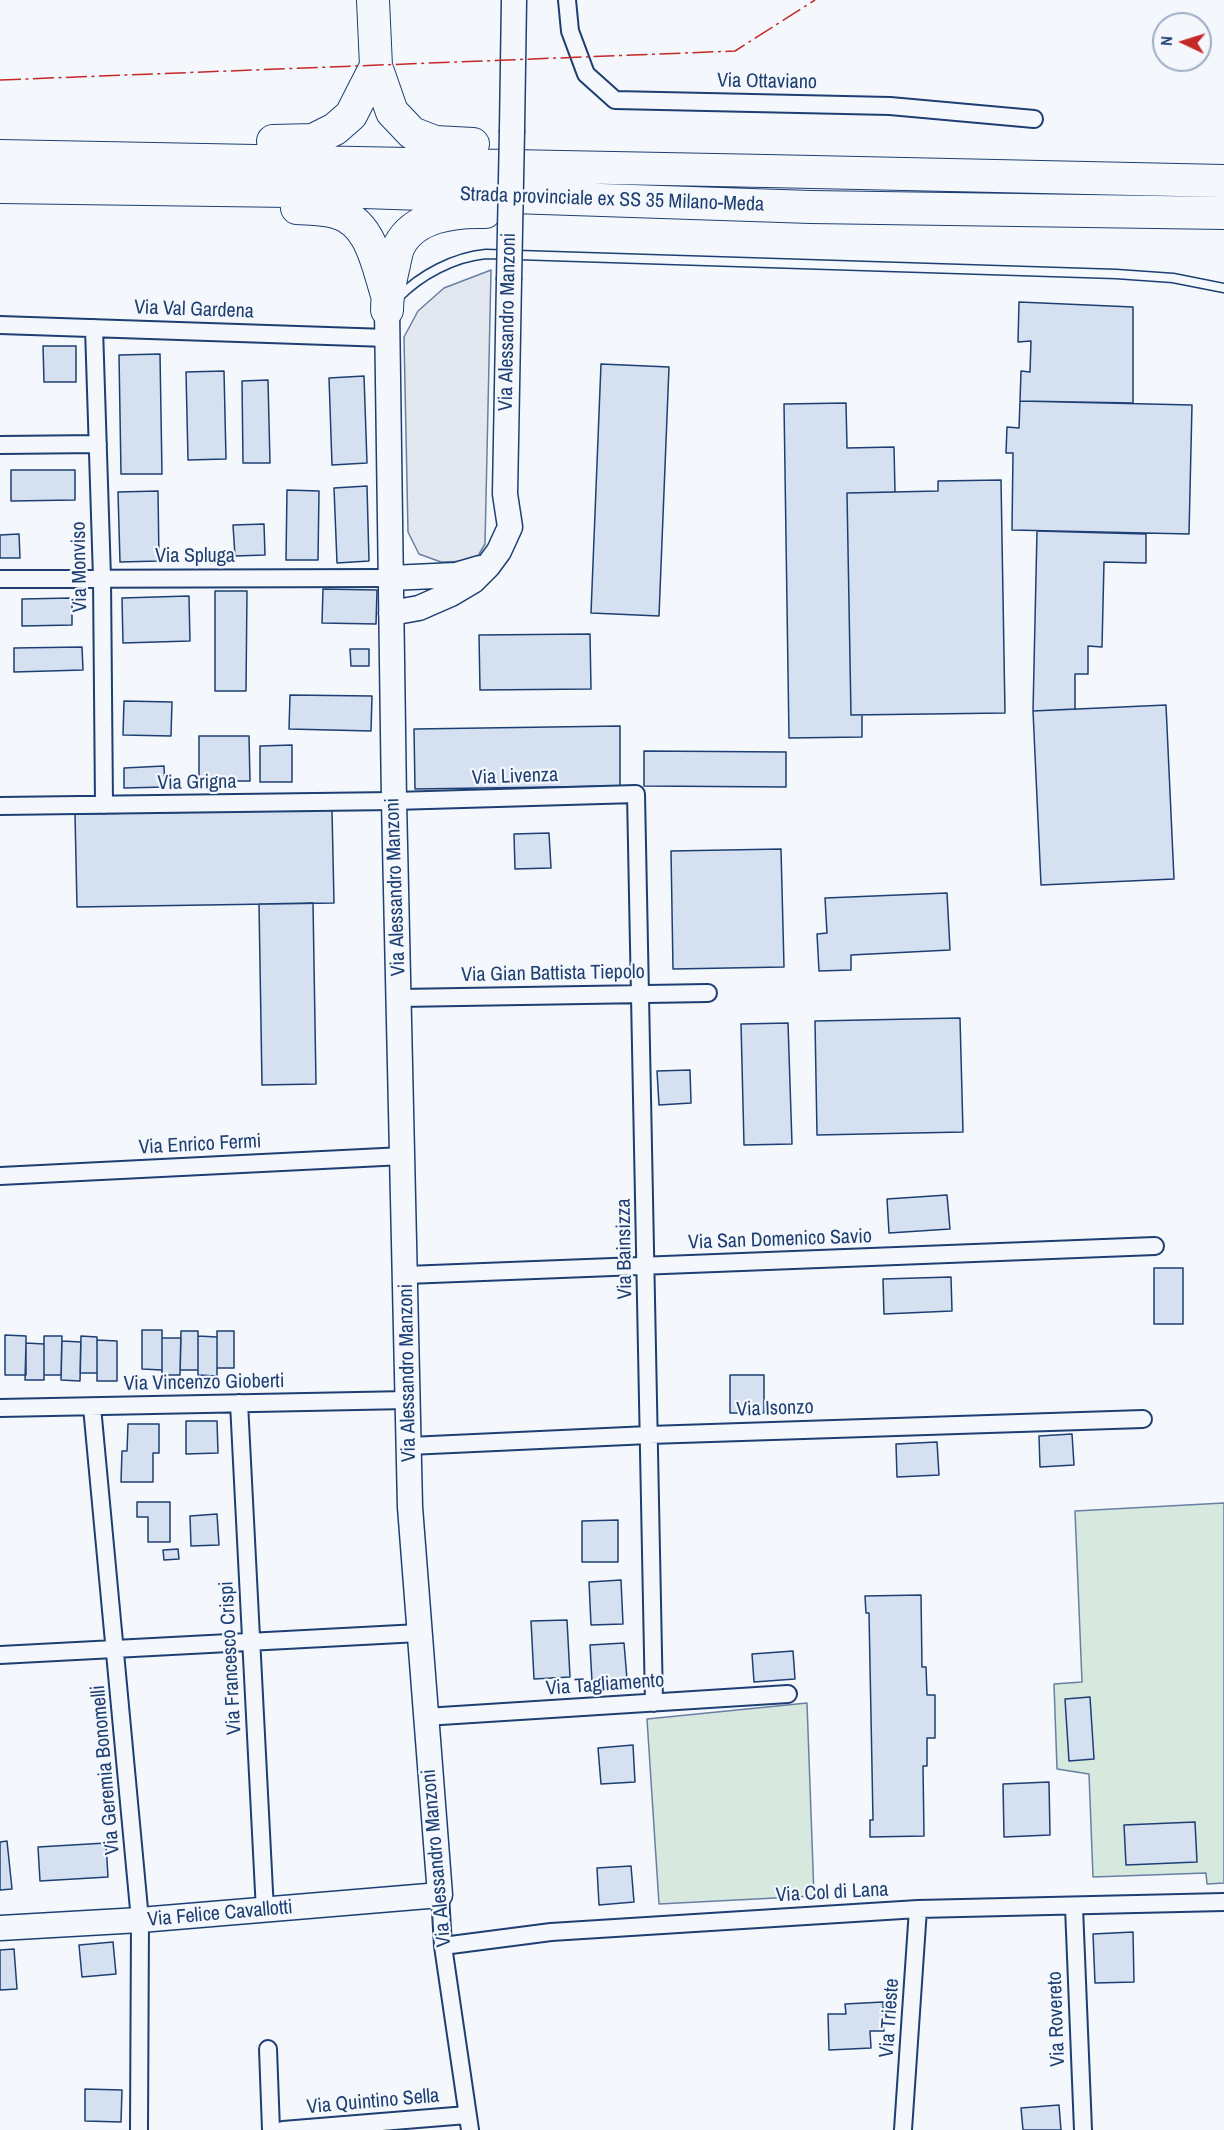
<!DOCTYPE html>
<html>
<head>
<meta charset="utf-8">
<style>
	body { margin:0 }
	#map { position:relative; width:1224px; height:2130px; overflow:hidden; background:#f4f7fb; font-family:"Archivo Narrow",sans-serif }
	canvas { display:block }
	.north { position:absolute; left:1152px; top:12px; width:60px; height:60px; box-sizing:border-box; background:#f4f7fb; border:2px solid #9eadc5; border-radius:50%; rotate:274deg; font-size:16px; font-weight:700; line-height:24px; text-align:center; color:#1d3f73 }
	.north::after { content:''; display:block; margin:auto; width:21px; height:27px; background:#c62828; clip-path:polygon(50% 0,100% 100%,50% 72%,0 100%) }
</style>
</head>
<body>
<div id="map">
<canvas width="1224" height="2130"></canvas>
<div class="north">N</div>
</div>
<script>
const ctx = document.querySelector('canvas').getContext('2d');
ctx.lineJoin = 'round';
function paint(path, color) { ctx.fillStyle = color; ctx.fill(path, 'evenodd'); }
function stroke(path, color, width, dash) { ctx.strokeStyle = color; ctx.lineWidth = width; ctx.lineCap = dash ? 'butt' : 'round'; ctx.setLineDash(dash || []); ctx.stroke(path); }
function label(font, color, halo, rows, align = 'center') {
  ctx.font = font + ' "Archivo Narrow",sans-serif'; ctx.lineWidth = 4.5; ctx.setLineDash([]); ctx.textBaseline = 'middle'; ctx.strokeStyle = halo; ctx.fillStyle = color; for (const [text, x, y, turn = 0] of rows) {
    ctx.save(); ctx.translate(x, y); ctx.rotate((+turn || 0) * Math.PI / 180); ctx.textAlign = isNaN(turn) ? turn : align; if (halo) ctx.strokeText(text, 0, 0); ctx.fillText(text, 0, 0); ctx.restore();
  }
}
const green = new Path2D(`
	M1224,1503V1883L1207,1884L1206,1873L1093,1877L1089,1774L1057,1769L1054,1684L1082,1682L1075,1511Z
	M807,1703L814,1896L659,1904L647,1719Z`);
const parking = new Path2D(`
	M491,270L485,544L475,561L441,562L419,554L408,532L404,337L418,311L444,288Z`);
const building = new Path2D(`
	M1019,302L1133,307V403L1020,401L1021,371L1030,372L1031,341L1018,342Z
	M43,346H76V382H44Z
	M160,354L162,474H121L119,355Z
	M601,364L669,367L659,616L591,613Z
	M224,371L226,459L188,460L186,372Z
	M364,376L367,463L332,465L329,378Z
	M268,380L270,463H243L242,381Z
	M1020,401L1192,405L1189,534L1012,530L1013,453H1006L1007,427L1019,428Z
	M846,403L847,448L894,447L895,492L847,493L851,715H862V737L789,738L784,404Z
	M11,470H75V500L11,501Z
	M1001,480L1005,713L851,715L847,493L938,491V481Z
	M367,486L369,561L337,563L334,488Z
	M287,490L319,491L318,560H286Z
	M158,491L159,561L120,562L118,492Z
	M264,524L265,555L235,556L233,525Z
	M1037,531L1146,534V563L1104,562L1102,647L1088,646V674H1075V709L1033,711Z
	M19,534L20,558H0V535Z
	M323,589L377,590L376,624L322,623Z
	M215,591H247L246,691H215Z
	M189,596L190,641L123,643L122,598Z
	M72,598V625L22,626V599Z
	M590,634L591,689L480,690L479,635Z
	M82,647L83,670L14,672V648Z
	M350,649H369V666H351Z
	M290,695L372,696L371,731L289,729Z
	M124,701L172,702L171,736L123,735Z
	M1166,705L1174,879L1041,885L1033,711Z
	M620,726V786L415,789L414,729Z
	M199,736H249L250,781H199Z
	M292,745V782H260V746Z
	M644,751L786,752V787L644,786Z
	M164,766L165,787L124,788V768Z
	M332,810L334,903L77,907L75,814Z
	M549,833L551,868L515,869L514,834Z
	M781,849L784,967L673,969L671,851Z
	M947,893L950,950L851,955V970L819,971L817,934L827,933L825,898Z
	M313,903L316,1084L262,1085L259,904Z
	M960,1018L963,1132L817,1135L815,1021Z
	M788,1023L792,1144L744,1145L741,1024Z
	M690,1070L691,1103L659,1105L657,1071Z
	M947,1195L950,1229L889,1233L887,1199Z
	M1154,1268H1183V1324H1154Z
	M951,1277L952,1311L884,1314L883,1279Z
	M142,1330H162V1370L142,1369Z
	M181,1331H198V1370H180Z
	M217,1331H234V1368H217Z
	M5,1335L26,1336V1375H5Z
	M44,1336H62L61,1375H44Z
	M81,1336L97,1337V1373H80Z
	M198,1336L217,1337V1376L198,1375Z
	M162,1338H181L180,1375H162Z
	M97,1340L117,1341V1381H97Z
	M62,1341L81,1342L80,1381L61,1380Z
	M26,1343L44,1344V1380H25Z
	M730,1375H764V1413H730Z
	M186,1421H217L218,1453L186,1454Z
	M128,1424H159V1453H153V1482H121L122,1451H127Z
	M1072,1434L1074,1465L1040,1467L1039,1436Z
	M937,1442L939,1475L897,1477L896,1444Z
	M137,1502H170V1542H148V1517H137Z
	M217,1514L219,1545L191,1546L190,1516Z
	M618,1520V1562H582V1521Z
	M178,1549L179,1559L164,1560L163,1550Z
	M621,1580L623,1624L591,1625L589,1582Z
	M921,1595L922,1667H926L927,1695H935V1738H927V1766H923L924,1836L870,1837V1820H873L869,1613H866L865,1596Z
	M567,1620L570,1677L534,1679L531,1621Z
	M624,1643L627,1679L592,1682L590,1645Z
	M793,1651L795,1679L754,1682L752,1654Z
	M1090,1697L1094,1759L1069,1761L1065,1699Z
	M633,1745L635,1782L601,1784L598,1748Z
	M1049,1782L1050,1835L1004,1837L1003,1784Z
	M1195,1822L1197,1862L1126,1865L1124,1825Z
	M7,1841L12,1889L0,1890V1842Z
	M106,1843L108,1877L40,1881L38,1847Z
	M631,1866L634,1902L599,1905L597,1868Z
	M1133,1932L1134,1982L1095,1983L1093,1934Z
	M113,1942L116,1974L82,1977L79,1945Z
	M14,1949L17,1989L0,1990V1950Z
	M883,2002L884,2031H870L871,2048L829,2050L828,2014H846L845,2004Z
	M85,2089L122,2090L121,2122L85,2121Z
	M1059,2105L1061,2130H1023L1021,2108Z`);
const lane = new Path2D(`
	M398,298C420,275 454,257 486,254L1116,274L1173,278L1224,288`);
const street = new Path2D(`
	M567,0L570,31L586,74L615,100L890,106L1034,119
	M0,325L387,338
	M94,328L102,578L104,805
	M0,445L98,444
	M0,579L391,578
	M0,806L394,801L636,794L654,1703
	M399,998L708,993
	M0,1176L403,1156
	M406,1275L1155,1246
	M239,1403L265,1911
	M92,1407L140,1920L139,2130
	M0,1408L408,1400
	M409,1446L649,1435L1143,1419
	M0,1655L419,1633
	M425,1717L788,1694
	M440,1895L443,1946L470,2130
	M1074,1907L1083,2130
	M443,1946L551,1932L918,1909L1224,1902
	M268,2049L271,2130
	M283,2130L467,2115
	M903,2130L918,1909`);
const secondary = new Path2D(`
	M512,130L514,0
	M391,578L456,575L480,568
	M391,613L419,608L451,594L473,581L488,566L499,551L510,527L505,494L509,280
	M0,1928L140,1920L440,1895L410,1507L394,801L387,310`);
const highway = new Path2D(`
	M373,0L376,66L392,112L412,133L435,142L473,144
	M273,141L313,140L335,129L351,115L376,66
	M0,156C408,161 816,173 1224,181
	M0,187L363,192L811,207L1224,213
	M297,208C310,209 323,209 335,212C371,221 377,264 387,295
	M387,310C387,295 390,283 393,269C395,262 396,252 399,246C414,216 454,211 485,212`);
const secondaryBridge = new Path2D(`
	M509,280L512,130`);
const power = new Path2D(`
	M0,80L735,51L815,0`);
const streetNames = [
	["Via Ottaviano",767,82,1],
	["Strada provinciale ex SS 35 Milano-Meda",612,200,2],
	["Via Val Gardena",194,310,2],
	["Via Alessandro Manzoni",508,322,-89],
	["Via Spluga",195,557],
	["Via Monviso",80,567,-91],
	["Via Livenza",515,777,-2],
	["Via Grigna",197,783,-1],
	["Via Alessandro Manzoni",396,887,-92],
	["Via Gian Battista Tiepolo",553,974,-1],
	["Via Enrico Fermi",200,1145,-3],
	["Via San Domenico Savio",780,1240,-2],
	["Via Bainsizza",625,1249,-91],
	["Via Alessandro Manzoni",408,1373,-91],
	["Via Vincenzo Gioberti",204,1383,-1],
	["Via Isonzo",775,1409,-2],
	["Via Francesco Crispi",231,1658,-93],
	["Via Tagliamento",605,1685,-4],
	["Via Geremia Bonomelli",106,1770,-95],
	["Via Alessandro Manzoni",437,1858,-95],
	["Via Col di Lana",832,1893,-3],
	["Via Felice Cavallotti",220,1914,-5],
	["Via Trieste",890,2018,-86],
	["Via Rovereto",1057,2019,-92],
	["Via Quintino Sella",373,2102,-5]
];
paint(green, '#d7e8df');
stroke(green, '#687fa3', 1.5);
paint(parking, '#e3e8f0');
stroke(parking, '#687fa3', 1.5);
paint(building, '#d5e0f0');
stroke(building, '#1d3f73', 1.5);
stroke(lane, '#1d3f73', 11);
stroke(street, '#1d3f73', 20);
stroke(secondary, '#1d3f73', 27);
stroke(highway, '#1d3f73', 34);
stroke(lane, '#f4f7fb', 8);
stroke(street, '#f4f7fb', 16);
stroke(secondary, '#f4f7fb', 24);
stroke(highway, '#f4f7fb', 32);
stroke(secondaryBridge, '#1d3f73', 27, []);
stroke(secondaryBridge, '#f4f7fb', 24);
stroke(power, '#c62828', 1.5, [21, 4.5, 3, 4.5]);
label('20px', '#1d3f73', '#f4f7fb', streetNames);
</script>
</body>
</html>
